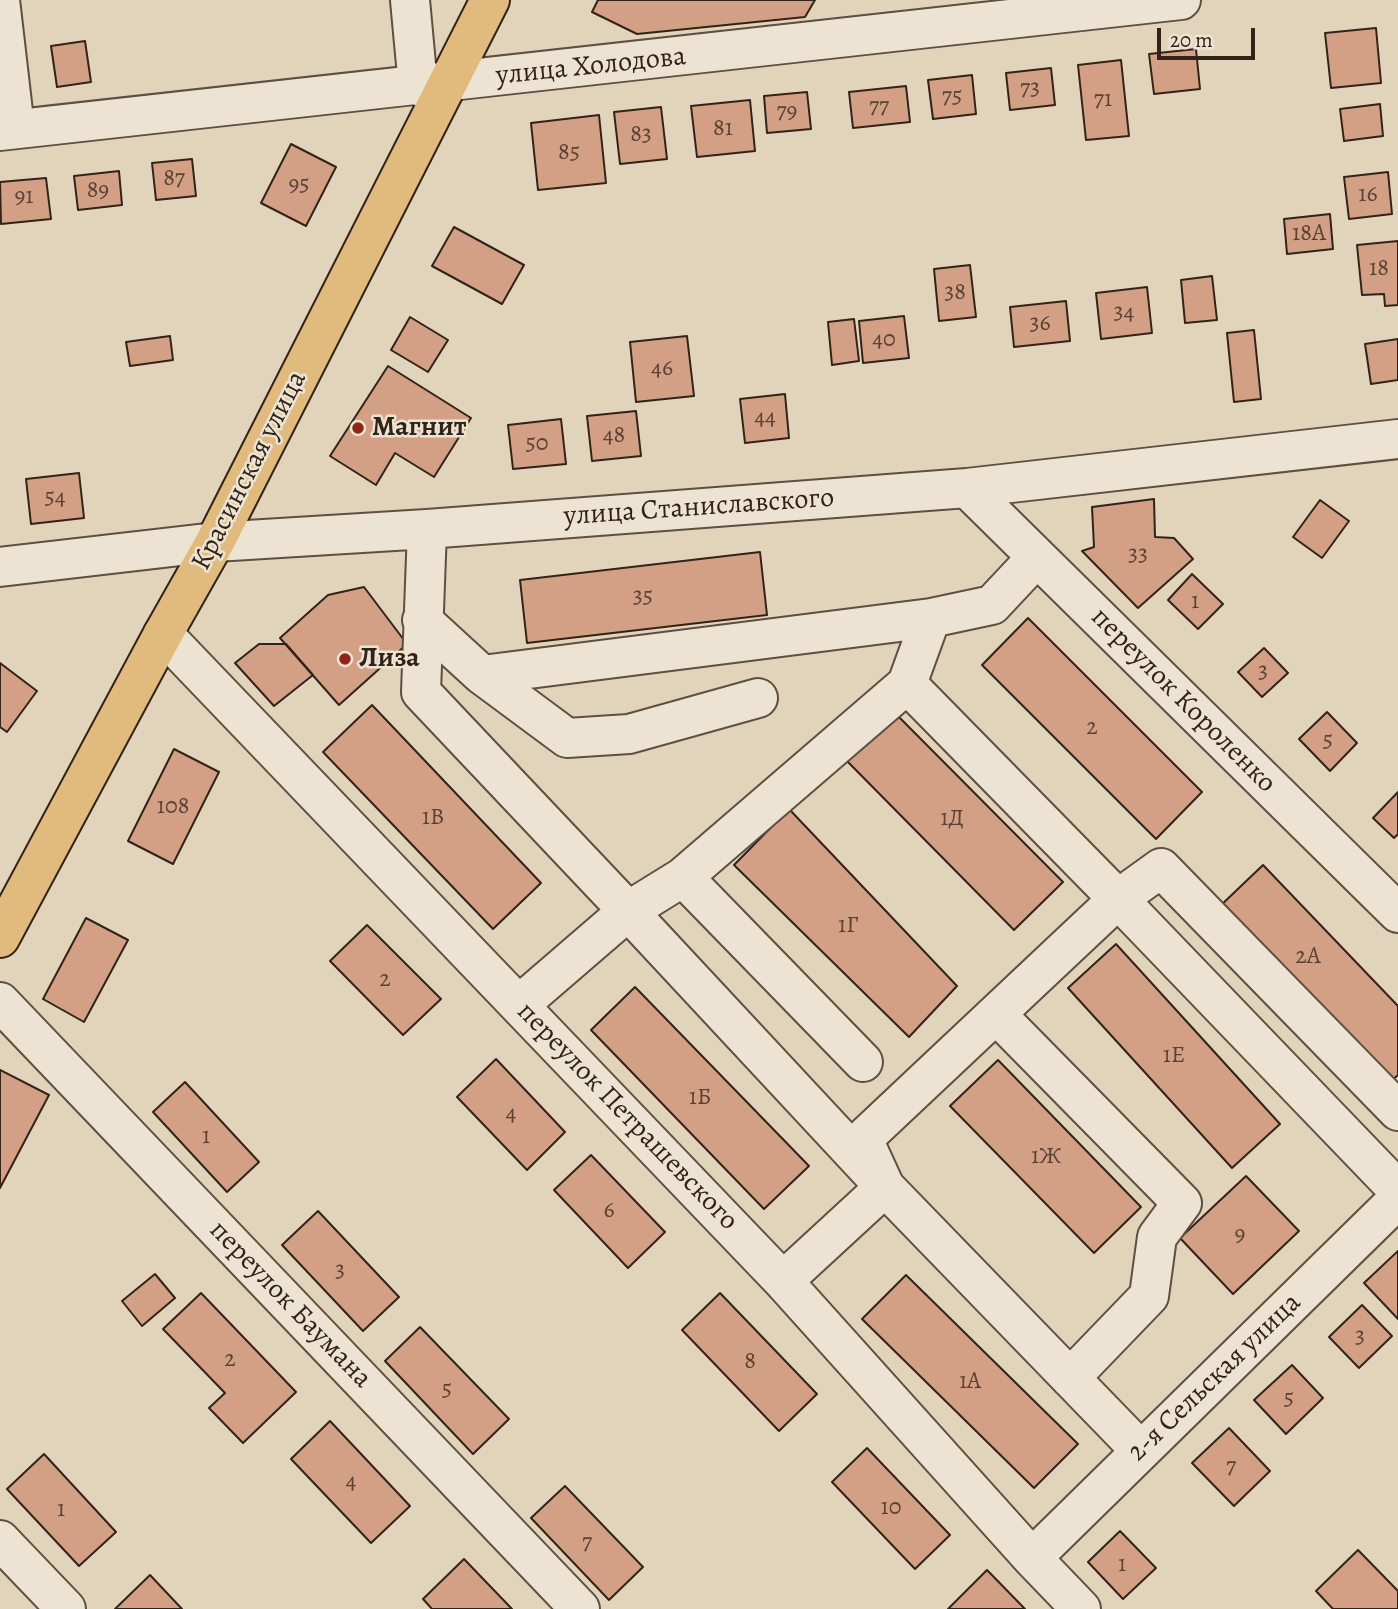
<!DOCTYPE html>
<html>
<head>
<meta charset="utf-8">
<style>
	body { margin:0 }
	#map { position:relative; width:1398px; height:1609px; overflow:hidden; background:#e2d4bb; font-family:Alegreya,serif }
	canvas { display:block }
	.scale { position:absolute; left:1157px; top:28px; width:98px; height:32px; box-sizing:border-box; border:4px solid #322319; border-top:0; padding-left:9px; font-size:21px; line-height:24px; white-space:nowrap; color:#322319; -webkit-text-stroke:5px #ece3d3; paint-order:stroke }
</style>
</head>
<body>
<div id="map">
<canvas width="1398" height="1609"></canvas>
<div class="scale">20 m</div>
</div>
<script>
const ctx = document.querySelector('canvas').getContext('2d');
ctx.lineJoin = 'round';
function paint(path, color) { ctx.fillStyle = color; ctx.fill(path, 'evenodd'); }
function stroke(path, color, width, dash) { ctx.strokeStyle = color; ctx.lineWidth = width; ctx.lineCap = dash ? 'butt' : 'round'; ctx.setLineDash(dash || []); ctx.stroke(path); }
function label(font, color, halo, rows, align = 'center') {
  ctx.font = font + ' Alegreya,serif'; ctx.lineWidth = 5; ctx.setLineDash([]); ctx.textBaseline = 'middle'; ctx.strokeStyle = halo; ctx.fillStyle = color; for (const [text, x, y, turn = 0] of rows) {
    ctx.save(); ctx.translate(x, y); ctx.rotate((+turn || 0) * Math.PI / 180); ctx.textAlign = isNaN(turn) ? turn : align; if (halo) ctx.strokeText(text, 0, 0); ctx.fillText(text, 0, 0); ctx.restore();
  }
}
const building = new Path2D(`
	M598,0H815L805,17L637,34L592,12Z
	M1376,28L1381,83L1331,88L1325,33Z
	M85,41L91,82L57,87L51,46Z
	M1196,49L1200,89L1154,94L1149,54Z
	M1121,60L1129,136L1086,140L1078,65Z
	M1051,68L1055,105L1010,110L1006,73Z
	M972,75L976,114L933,119L928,80Z
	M906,86L910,122L853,128L849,92Z
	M807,92L811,129L767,133L764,96Z
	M750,100L755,151L697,157L691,106Z
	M1380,104L1383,136L1344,141L1340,109Z
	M661,107L667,159L620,164L614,112Z
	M599,115L606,183L538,190L531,123Z
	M291,144L336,167L306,226L261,203Z
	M192,159L196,196L156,200L152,163Z
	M119,171L122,205L78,210L74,176Z
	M1388,172L1392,214L1349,219L1344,177Z
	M46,178L51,219L1,224L0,182Z
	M1330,214L1333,249L1287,254L1284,219Z
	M454,227L524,265L502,304L432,266Z
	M1398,241V305L1385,306L1384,294L1362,295L1357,245Z
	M970,265L976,317L939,321L934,269Z
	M1212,276L1217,320L1185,323L1181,280Z
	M1147,287L1152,333L1101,339L1096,293Z
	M1066,301L1070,341L1014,347L1010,307Z
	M904,316L909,358L863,363L859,321Z
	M410,317L448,340L428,372L391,350Z
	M854,319L859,361L832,365L828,322Z
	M1254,330L1261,399L1234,402L1227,333Z
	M170,336L173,360L130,366L126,342Z
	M687,336L694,396L636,402L630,342Z
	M1398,339V380L1371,384L1365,344Z
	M388,366L471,418L434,477L395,453L376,485L330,456Z
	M785,394L789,438L745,443L740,399Z
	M636,411L641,456L592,461L587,416Z
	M561,419L566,464L513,469L508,425Z
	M79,473L84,518L31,524L26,479Z
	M1154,499L1155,537L1174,538L1193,559L1138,608L1082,551L1094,547L1092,507Z
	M1320,500L1349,521L1322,558L1293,537Z
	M760,552L767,615L527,643L520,580Z
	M1192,574L1223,604L1198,629L1168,600Z
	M364,587L407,644L339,705L280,638L328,595Z
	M1028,618L1202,792L1156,839L982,665Z
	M259,644H286L313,675L274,706L235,663Z
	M1264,648L1288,673L1262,697L1238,672Z
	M0,663L37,691L7,732L0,727Z
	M372,705L541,883L493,929L323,752Z
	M890,708L1063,882L1014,930L842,756Z
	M1327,712L1357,743L1330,771L1299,739Z
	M174,749L219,772L173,864L128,841Z
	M1398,792V834L1394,838L1373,818Z
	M789,809L957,986L909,1037L734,865Z
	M1263,865L1398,1006V1075L1387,1085L1218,908Z
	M86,918L128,940L84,1022L43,999Z
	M367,925L441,999L403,1035L330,961Z
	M1116,944L1280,1124L1232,1168L1068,988Z
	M635,987L809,1166L764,1209L591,1030Z
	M496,1059L565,1132L527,1170L457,1097Z
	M998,1060L1141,1207L1094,1253L950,1106Z
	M0,1070L49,1095L0,1188Z
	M185,1082L259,1162L227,1192L153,1112Z
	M591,1155L665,1232L628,1268L554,1190Z
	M1246,1176L1299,1231L1233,1294L1180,1238Z
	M318,1211L399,1297L363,1331L282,1245Z
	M1398,1251V1319L1364,1283Z
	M155,1274L175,1298L142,1326L122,1301Z
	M906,1275L1078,1444L1034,1488L862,1319Z
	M201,1293L296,1392L243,1443L209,1408L225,1393L163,1329Z
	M720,1293L817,1394L779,1431L682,1330Z
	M1362,1305L1392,1336L1359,1368L1329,1337Z
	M420,1327L509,1419L473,1454L385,1361Z
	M1292,1365L1323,1398L1286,1434L1254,1400Z
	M330,1421L410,1506L371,1543L291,1459Z
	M1229,1428L1270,1471L1234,1506L1192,1463Z
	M867,1448L950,1535L915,1569L832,1482Z
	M44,1454L116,1532L79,1566L7,1489Z
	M565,1486L643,1567L609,1600L531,1518Z
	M1120,1531L1156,1568L1123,1599L1088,1562Z
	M1358,1550L1398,1591V1609H1333L1316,1591Z
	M464,1559L512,1609H432L423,1599Z
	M987,1570L1025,1609H948Z
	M150,1575L182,1609H115Z`);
const minor = new Path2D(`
	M0,0L15,129
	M410,0L418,86
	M0,131L1181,0
	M967,488L1398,913
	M427,529L421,692L628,911L885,1187L1141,1451
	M1037,557L992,605L931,618L907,684L1118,899L1161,868L1398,1111
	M0,567L215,542L427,529L967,488L1398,439
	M422,620L482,675L931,618
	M163,634L783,1281L1032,1558L1081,1609
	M482,675L567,738L629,734L758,698
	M683,877L863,1062
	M0,1002L580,1609
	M519,1005L628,911L683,877L907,684
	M996,1014L1182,1203L1157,1237L1149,1296L1070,1378
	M783,1281L885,1187L863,1139L1118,899L1398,1190
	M0,1540L66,1609
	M1032,1558L1398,1199`);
const major = new Path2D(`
	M0,938L163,634L215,542L490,0`);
const markers = [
	[358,428,7,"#8f2418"],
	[345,659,7,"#8f2418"]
];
const numberNames = [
	["73",1030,89],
	["75",952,97],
	["71",1103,100],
	["77",879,107],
	["79",787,112],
	["81",723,129],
	["83",641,135],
	["85",569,153],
	["87",174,179],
	["95",299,185],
	["89",98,191],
	["16",1368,195],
	["91",24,197],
	["18А",1309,234],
	["18",1379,269],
	["38",955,293],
	["34",1124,313],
	["36",1040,324],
	["40",884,340],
	["46",662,369],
	["44",765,418],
	["48",614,436],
	["50",537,444],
	["54",55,498],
	["33",1138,555],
	["35",643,597],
	["1",1195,602],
	["3",1263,672],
	["2",1092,728],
	["5",1328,741],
	["108",173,807],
	["1В",433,818],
	["1Д",952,819],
	["1Г",848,926],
	["2А",1308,957],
	["2",385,980],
	["1Е",1174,1056],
	["1Б",700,1098],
	["4",511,1114],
	["1",206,1137],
	["1Ж",1046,1157],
	["6",609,1211],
	["9",1240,1235],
	["3",340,1271],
	["3",1360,1337],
	["2",230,1360],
	["8",750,1362],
	["1А",970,1382],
	["5",447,1390],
	["5",1289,1399],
	["7",1231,1467],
	["4",351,1482],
	["10",891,1508],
	["1",61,1510],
	["7",587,1543],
	["1",1122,1565]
];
const streetNames = [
	["улица Холодова",591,67,-6],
	["Красинская улица",250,471,-63],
	["улица Станиславского",699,508,-4],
	["переулок Короленко",1183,701,45],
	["переулок Петрашевского",627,1117,46],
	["переулок Баумана",290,1305,46],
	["2-я Сельская улица",1215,1378,-44]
];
const poiNames = [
	["Магнит",372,428],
	["Лиза",359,659]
];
paint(building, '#d39f85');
stroke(building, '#322319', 2);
stroke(minor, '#5e4f42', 42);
stroke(major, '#322319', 42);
stroke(minor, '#ece3d3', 38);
stroke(major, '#e1ba7e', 38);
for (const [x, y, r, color] of markers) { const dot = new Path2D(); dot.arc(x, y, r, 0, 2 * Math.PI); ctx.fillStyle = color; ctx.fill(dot); stroke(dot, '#ece3d3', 2.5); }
label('24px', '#5a4234', null, numberNames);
label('28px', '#322319', '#ece3d3', streetNames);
label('bold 28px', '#322319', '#ece3d3', poiNames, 'left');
</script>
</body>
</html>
